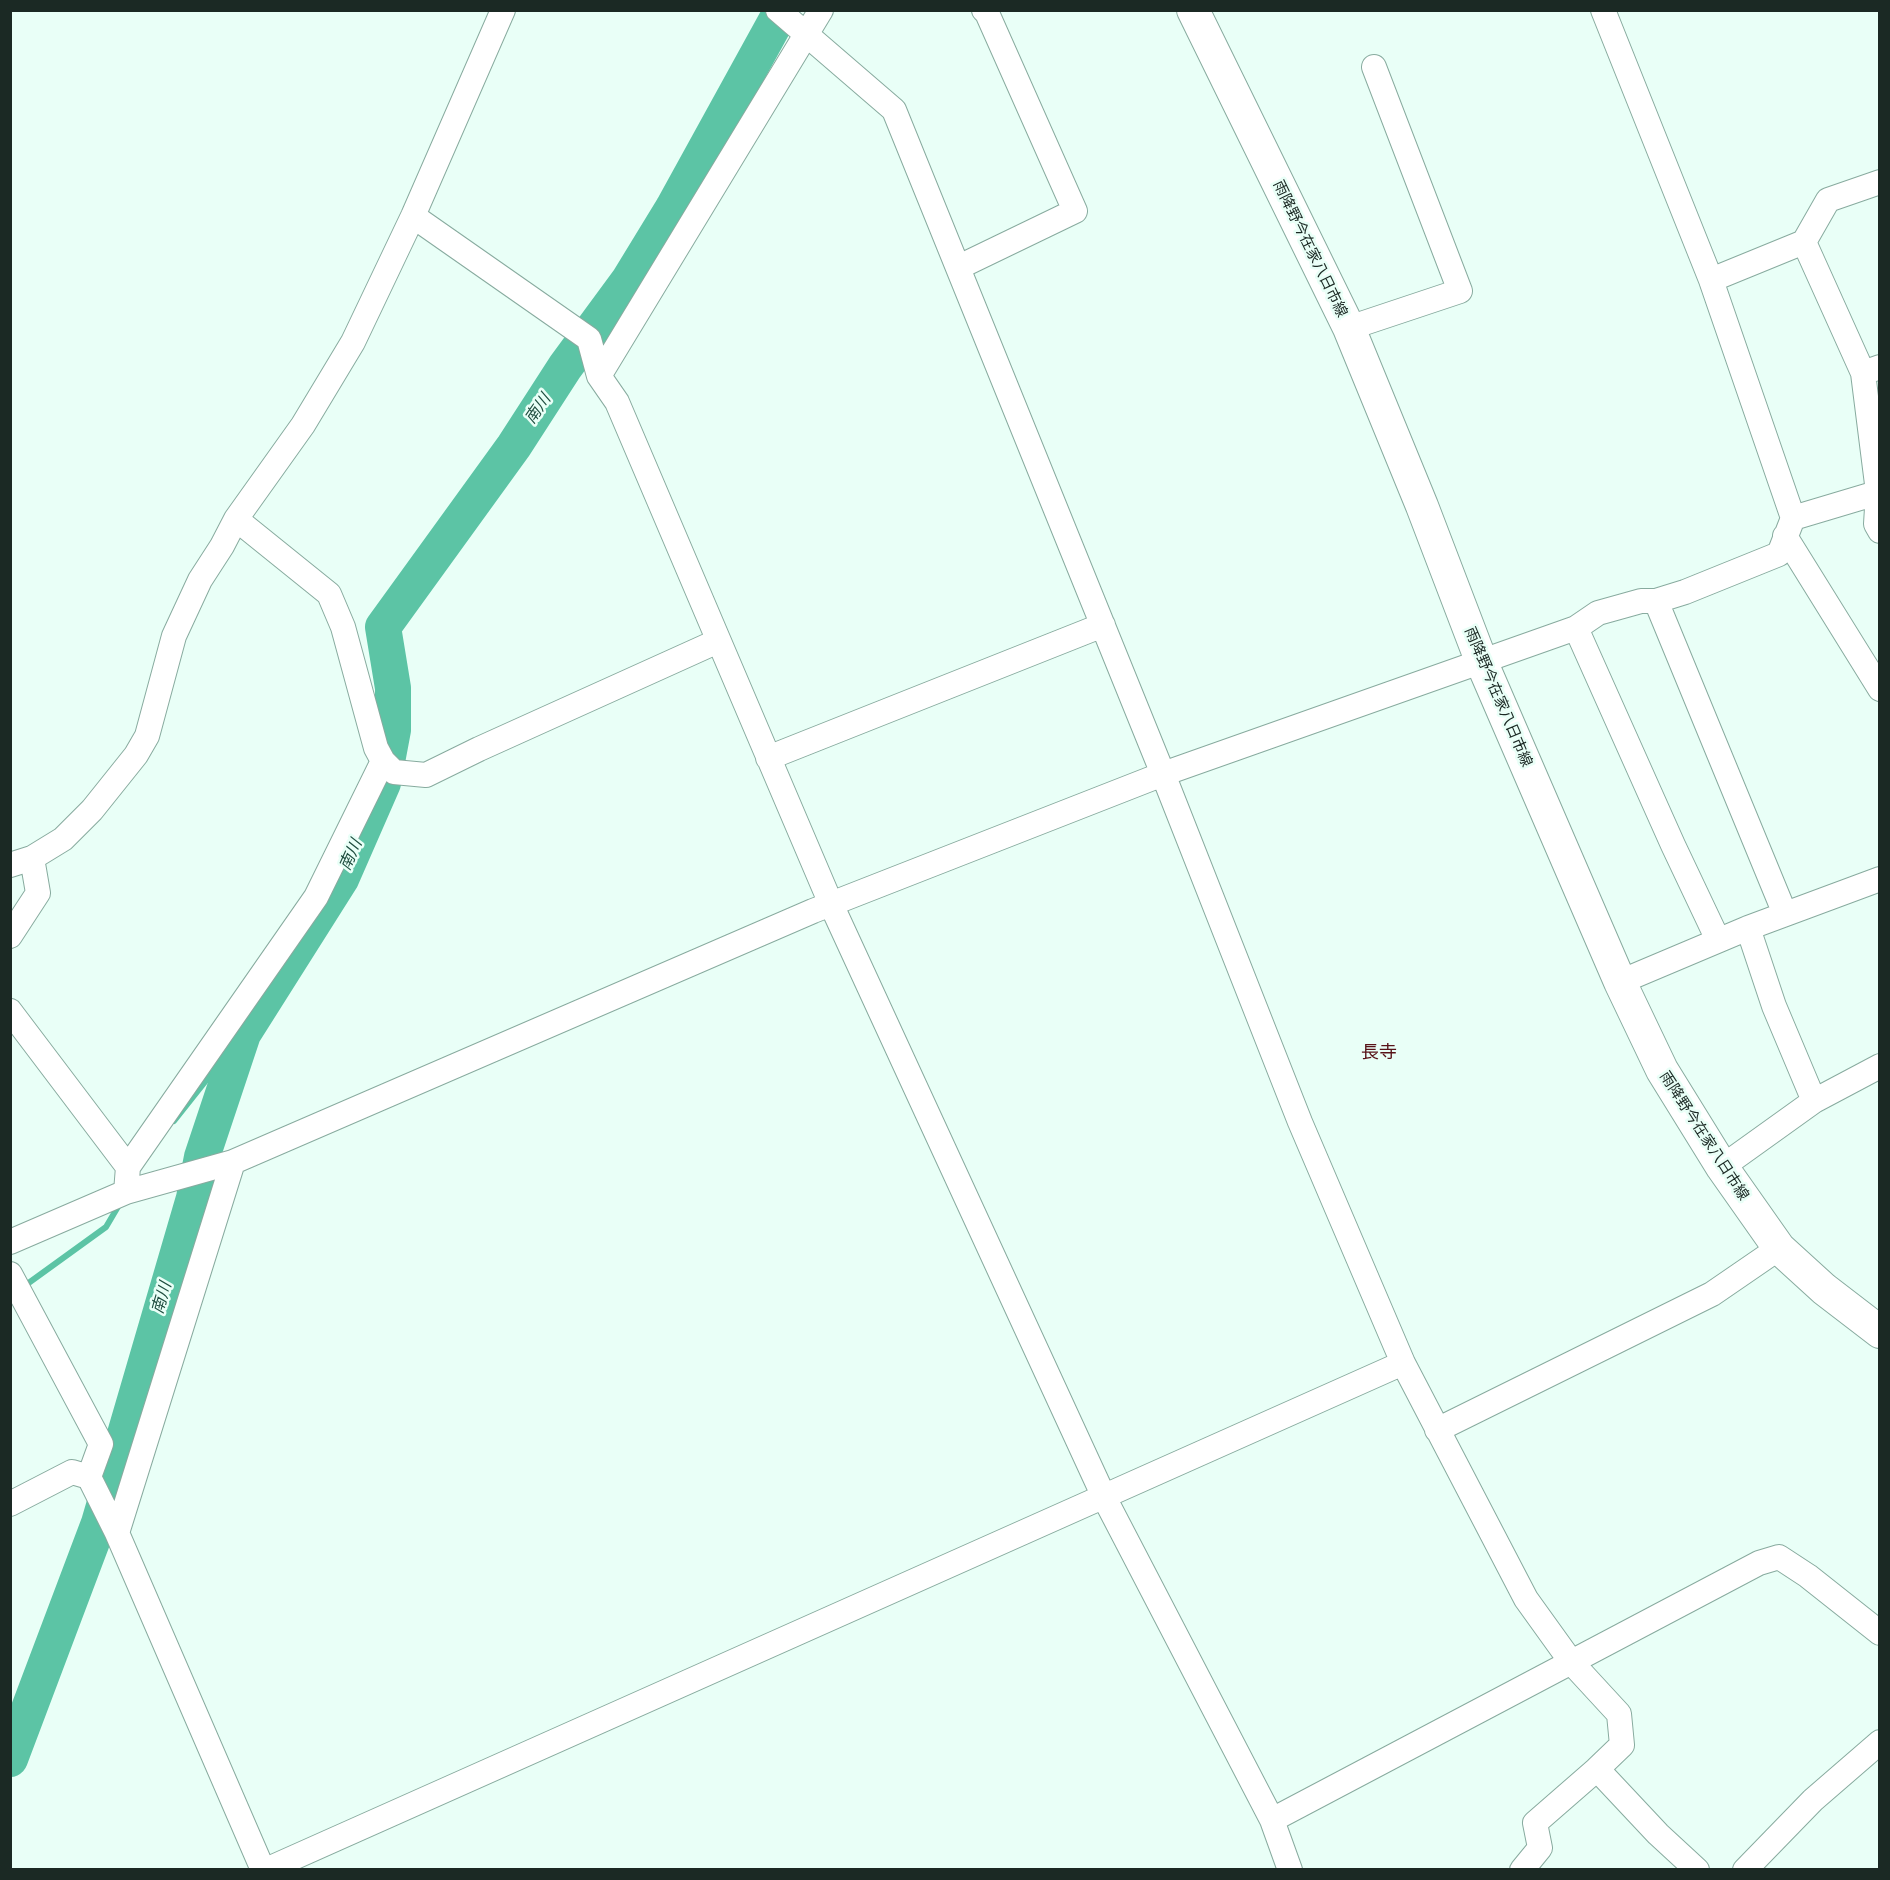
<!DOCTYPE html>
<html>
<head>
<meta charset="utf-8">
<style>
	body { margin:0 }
	#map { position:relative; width:1890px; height:1880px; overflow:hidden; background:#e9fff7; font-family:Literata,serif }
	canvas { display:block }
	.frame { position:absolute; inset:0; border:12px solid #1b2924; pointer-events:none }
</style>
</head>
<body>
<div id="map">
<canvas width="1890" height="1880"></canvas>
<div class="frame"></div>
</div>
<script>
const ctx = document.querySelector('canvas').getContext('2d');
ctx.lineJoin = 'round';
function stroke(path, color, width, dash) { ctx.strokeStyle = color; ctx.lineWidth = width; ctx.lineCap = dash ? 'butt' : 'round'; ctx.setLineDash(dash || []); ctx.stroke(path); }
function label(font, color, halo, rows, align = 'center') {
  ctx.font = font + ' Literata,"Noto Sans JP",serif'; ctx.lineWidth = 5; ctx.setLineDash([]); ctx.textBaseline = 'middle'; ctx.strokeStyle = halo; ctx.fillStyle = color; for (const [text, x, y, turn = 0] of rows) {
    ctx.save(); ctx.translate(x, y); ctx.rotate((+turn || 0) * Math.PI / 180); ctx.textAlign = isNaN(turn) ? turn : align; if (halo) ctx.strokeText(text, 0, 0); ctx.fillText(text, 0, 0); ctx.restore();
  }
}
const stream = new Path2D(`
	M174,1121L243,1034
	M23,1287L106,1227L119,1205`);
const river = new Path2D(`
	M10,1759L99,1523L194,1198L202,1157L243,1034L341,879L383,783L393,730V688L383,627L514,446L565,367L629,280L673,208L782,10`);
const minor = new Path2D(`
	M778,10L894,110L1163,774L1300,1122L1403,1363L1526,1599L1572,1663L1619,1714L1622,1745L1597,1769L1658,1834L1697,1870
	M413,216L589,339L599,376L617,402L831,904L1104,1497L1272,1820L1290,1870
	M1804,242L1863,373
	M959,267L1075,211L987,13L984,10
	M1711,280L1804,242L1828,200L1880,182
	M1349,328L1460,291L1374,67
	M1880,367L1863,373L1878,492L1876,524L1880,531
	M599,376L821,10
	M1793,518L1880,492
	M236,519L329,594L343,627L376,748L383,761L394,772L426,775L479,749L718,641
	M1785,536L1880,689
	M1656,601L1785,914
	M1576,628L1673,845L1718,940
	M768,758L1103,625
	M10,865L32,858L63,839L92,810L136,755L147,736L174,636L200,580L222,546L236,519L303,425L353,342L413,216L503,10
	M1748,928L1774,1006L1814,1101
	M10,936L38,893L32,858
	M1620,982L1748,928L1880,879
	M10,1011L128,1167
	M233,1162L117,1533L263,1870
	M1722,1167L1814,1101L1880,1066
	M126,1192L128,1167L316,897L383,761
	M10,1242L126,1192L233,1162L813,911L1163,774L1576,628L1598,613L1641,601H1656L1685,592L1779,554L1793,518L1711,280L1603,10
	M10,1274L101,1444L89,1477L117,1533
	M1437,1430L1712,1294L1779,1248
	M10,1504L72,1472L89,1477
	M1272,1820L1759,1563L1779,1557L1808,1576L1880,1633
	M266,1870L1403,1363
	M1522,1870L1540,1848L1535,1823L1597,1769
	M1745,1870L1813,1800L1880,1742`);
const major = new Path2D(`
	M1193,10L1349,328L1422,506L1482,663L1620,982L1662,1070L1722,1167L1779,1248L1824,1289L1880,1332`);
const streetNames = [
	["雨降野今在家八日市線",1310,249,64],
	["雨降野今在家八日市線",1498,697,67],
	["雨降野今在家八日市線",1704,1136,57]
];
const waterNames = [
	["南川",538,409,-55],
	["南川",351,855,-66],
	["南川",162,1298,-74]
];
const quarterNames = [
	["長寺",1379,1053]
];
stroke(stream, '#5cc4a5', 6);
stroke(river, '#5cc4a5', 36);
stroke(minor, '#88ab9f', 26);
stroke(major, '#88ab9f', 34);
stroke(minor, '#fff', 24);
stroke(major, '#fff', 32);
label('15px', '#1b2924', '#e9fff7', streetNames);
label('italic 16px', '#204e40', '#e9fff7', waterNames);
label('18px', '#581318', '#e9fff7', quarterNames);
</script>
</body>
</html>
